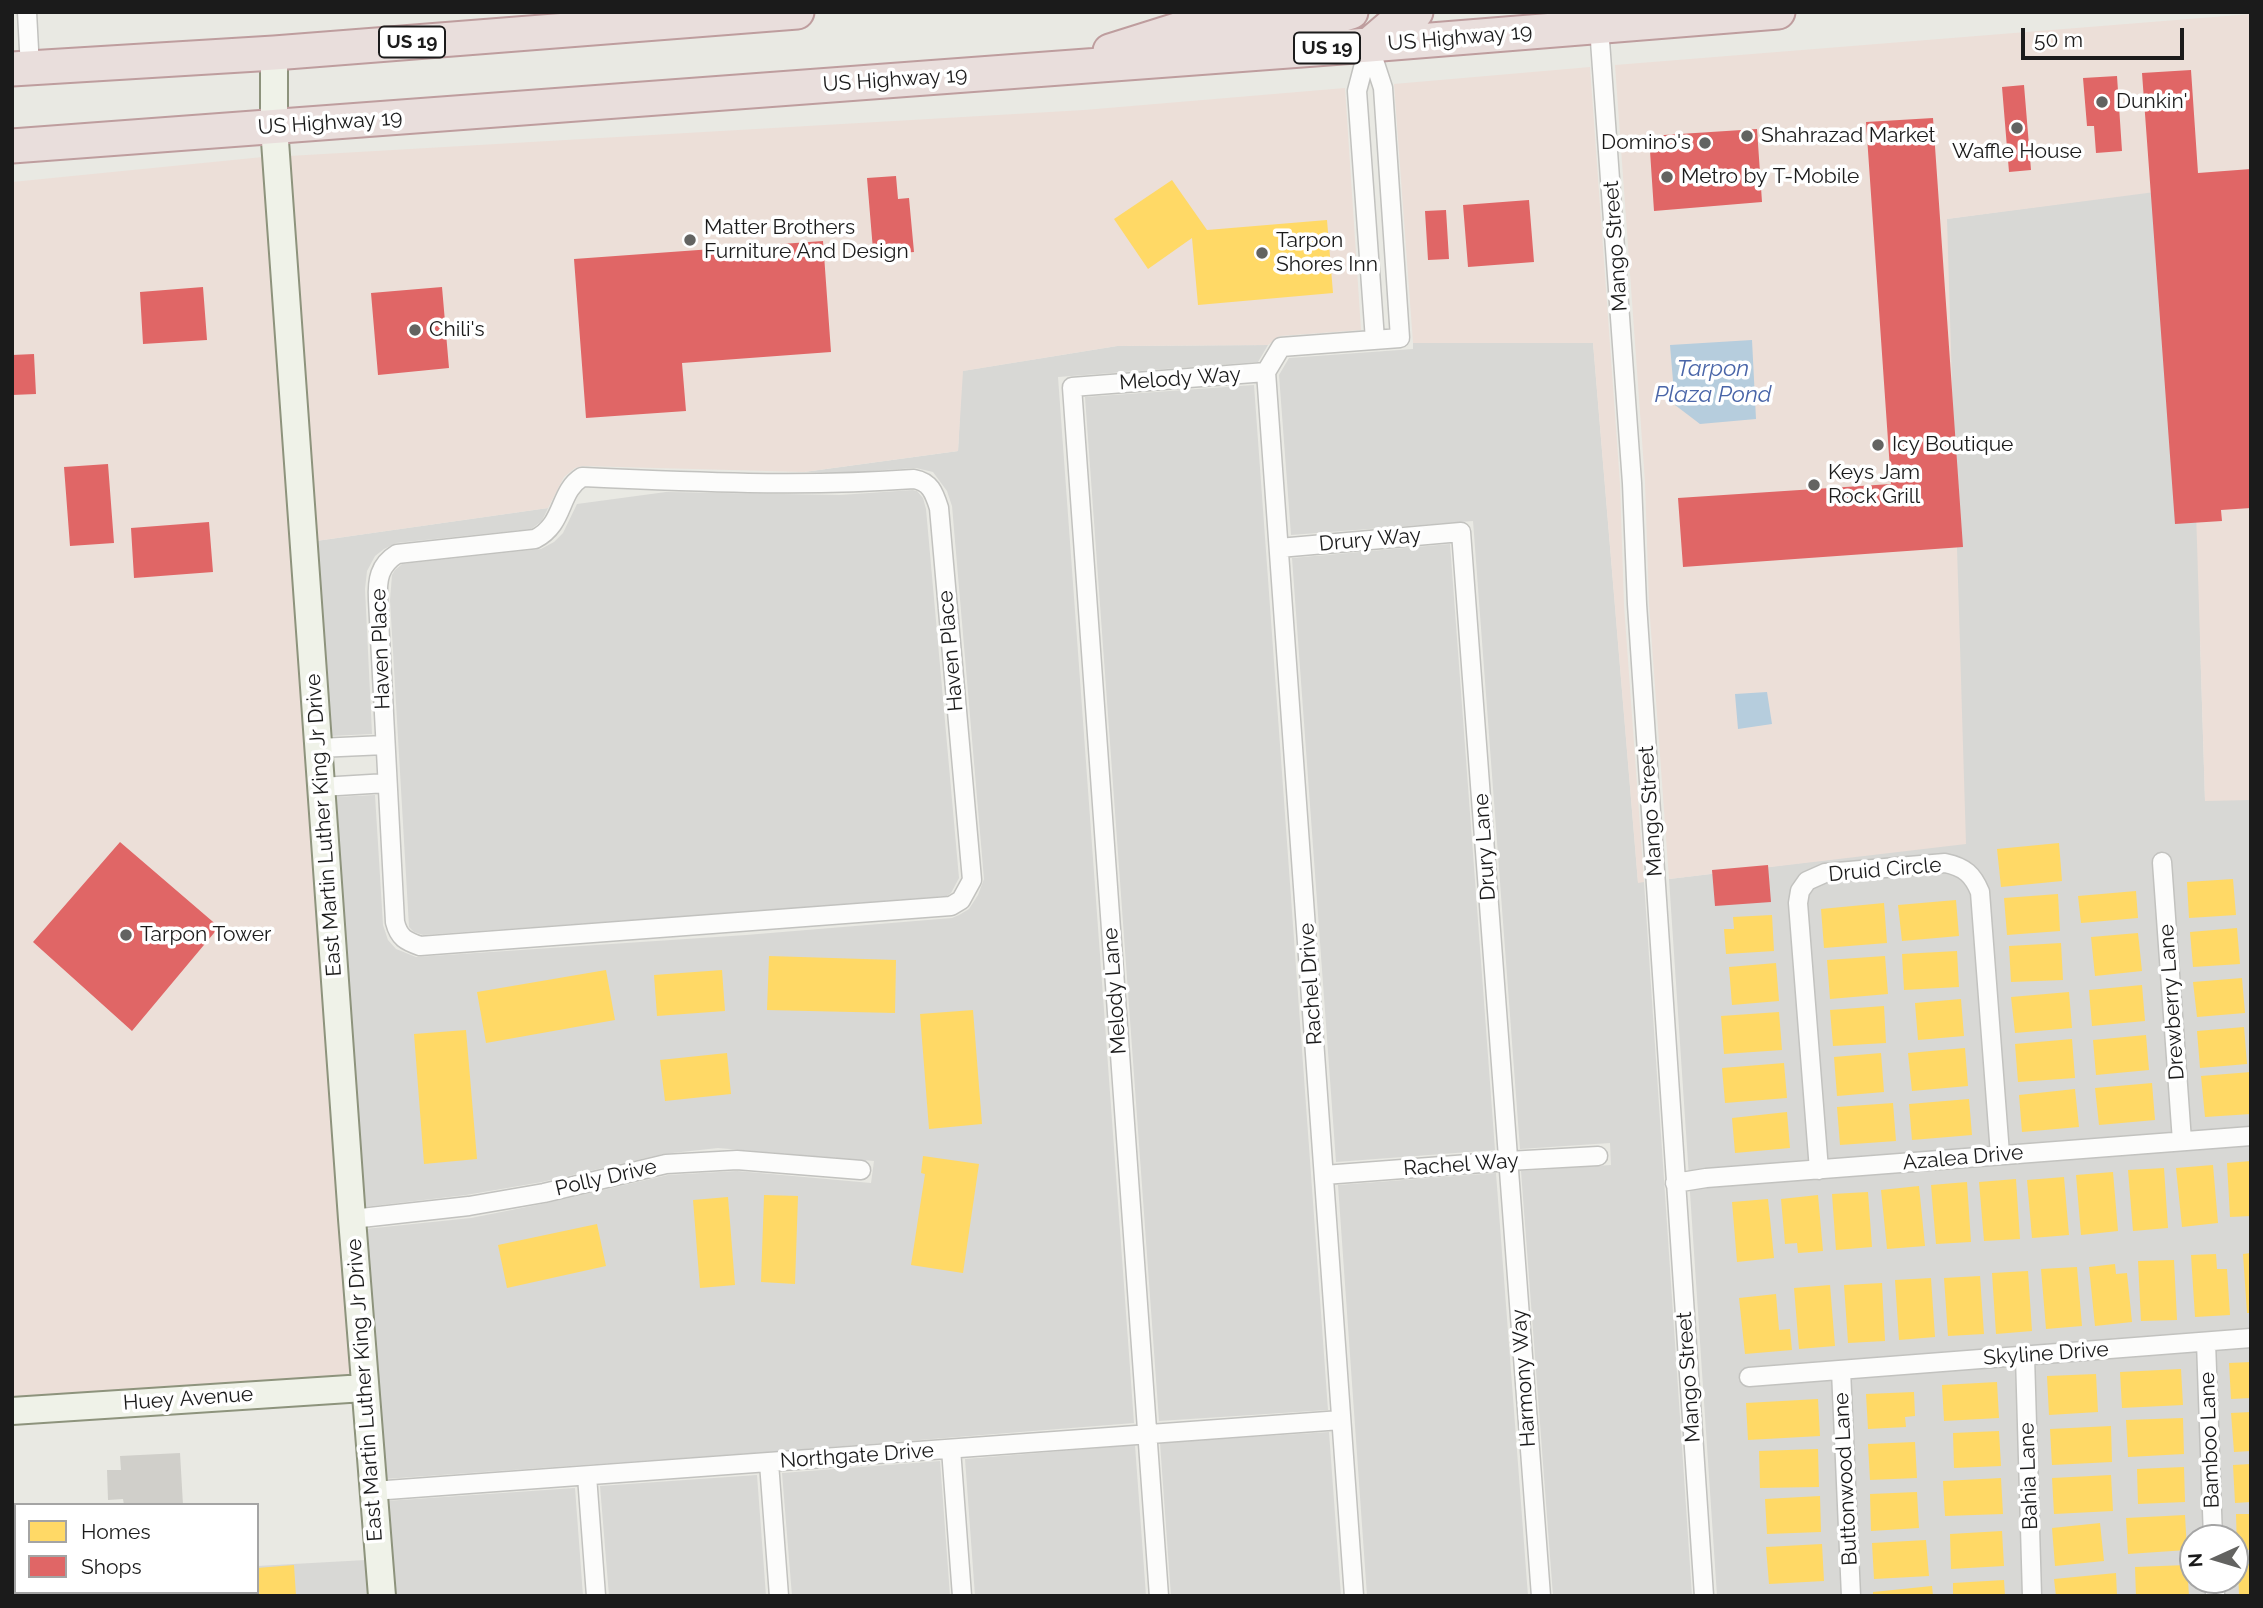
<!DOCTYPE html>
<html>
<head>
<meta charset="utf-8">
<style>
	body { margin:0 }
	#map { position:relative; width:2263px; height:1608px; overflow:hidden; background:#e9e9e3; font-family:Raleway,sans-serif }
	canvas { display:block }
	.frame { position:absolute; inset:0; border:14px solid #1b1b1b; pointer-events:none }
	.legend { position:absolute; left:14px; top:1503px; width:245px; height:91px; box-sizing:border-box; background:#fff; border:2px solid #a4a4a4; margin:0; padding:9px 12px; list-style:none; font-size:21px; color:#1b1b1b }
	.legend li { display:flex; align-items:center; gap:14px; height:35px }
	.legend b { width:35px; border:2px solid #a4a4a4 }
	.north { position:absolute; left:2179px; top:1524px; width:70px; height:70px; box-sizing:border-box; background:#fff; border:2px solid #a4a4a4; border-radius:50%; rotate:266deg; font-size:19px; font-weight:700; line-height:28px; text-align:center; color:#1b1b1b }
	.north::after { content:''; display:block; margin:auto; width:24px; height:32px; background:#636361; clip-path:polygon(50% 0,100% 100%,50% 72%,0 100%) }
	.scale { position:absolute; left:2021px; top:28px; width:163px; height:32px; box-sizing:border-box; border:4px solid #1b1b1b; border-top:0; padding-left:9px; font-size:21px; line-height:24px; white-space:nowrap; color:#1b1b1b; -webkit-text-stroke:5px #fff; paint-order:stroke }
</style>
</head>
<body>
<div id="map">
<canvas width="2263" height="1608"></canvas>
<div class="frame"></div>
<ul class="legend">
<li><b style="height:19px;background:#ffd966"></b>Homes</li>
<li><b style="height:19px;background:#e06666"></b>Shops</li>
</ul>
<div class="north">N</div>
<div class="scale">50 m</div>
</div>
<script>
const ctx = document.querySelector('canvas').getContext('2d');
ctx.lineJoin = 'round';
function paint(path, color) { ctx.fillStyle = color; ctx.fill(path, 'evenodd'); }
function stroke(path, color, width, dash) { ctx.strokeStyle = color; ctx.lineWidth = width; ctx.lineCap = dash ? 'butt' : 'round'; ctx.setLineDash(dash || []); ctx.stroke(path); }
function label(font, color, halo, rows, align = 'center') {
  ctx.font = font + ' Raleway,sans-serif'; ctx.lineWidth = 7; ctx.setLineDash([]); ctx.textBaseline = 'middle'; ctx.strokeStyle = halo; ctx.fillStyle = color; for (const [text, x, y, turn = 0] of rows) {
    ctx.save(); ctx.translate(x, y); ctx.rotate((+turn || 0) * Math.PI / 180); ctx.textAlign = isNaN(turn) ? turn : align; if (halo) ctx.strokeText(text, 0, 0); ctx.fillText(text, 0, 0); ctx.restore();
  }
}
const residential = new Path2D(`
	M2186,187L2202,639L2200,640L2205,800H2251V1596H1717L1669,879L1965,843L1946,219ZM2193,1538H2235V1580H2193Z
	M1593,342L1638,882H1644L1692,1596H1553L1521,1171L1611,1165L1610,1143L1520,1149L1473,521L1291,535L1279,375L1289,358L1413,349V343Z
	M1268,345L1258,362L1058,377L1134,1423L768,1452L384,1479L365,1229L471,1218L547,1203L668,1175L737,1171L871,1183L874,1161L718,1148L663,1154L542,1182L466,1195L364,1207L334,797L375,795L383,925L388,940L396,949L416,957L746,935L952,918L959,915L969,909L978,895L984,879L952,506L947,491L933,472L916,468L840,473L804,472L958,451L962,371L1117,346Z
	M1254,385L1328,1410L1159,1421L1085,397Z
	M913,490L917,491L923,498L926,509L959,878L951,893L947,896L745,912L423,935L414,932L409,927L390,600L392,575L395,570L402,564L541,549L554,542L563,533L577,504L666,492L840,495Z
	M548,508L542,521L531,529L396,543L384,549L375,556L367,571L365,589L372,734L330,736L316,541Z
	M1450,544L1495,1150L1336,1162L1292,558Z
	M1496,1173L1528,1596H1367L1338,1185Z
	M1329,1432L1341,1596H1171L1160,1443Z
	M1135,1445L1146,1596H975L965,1459Z
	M940,1461L950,1596H792L782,1473Z
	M757,1475L766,1596H609L600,1486Z
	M575,1488L583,1596H394L386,1501Z
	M366,1560L369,1596H12V1579H16V1592H257V1566Z`);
const commercial = new Path2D(`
	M2251,14V800L2205,801L2186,188L1947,219L1966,844L1669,879L1649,604L1645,482L1615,65Z
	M1590,67L1620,484L1624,605L1644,882L1638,883L1593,343H1413L1394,84Z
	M1345,88L1361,330L1280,336L1268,345L1117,346L963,371L958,451L804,472L583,466L575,468L564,477L548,508L316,541L289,156L1084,110Z
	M263,157L351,1378L12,1400V182Z`);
const water = new Path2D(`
	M1752,340L1756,419L1700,424L1675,405L1670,345Z
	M1767,692L1772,724L1738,729L1735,694Z`);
const homes = new Path2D(`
	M1172,180L1207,230L1327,220L1333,293L1198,305L1192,238L1148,269L1114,219Z
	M2059,843L2062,881L2001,887L1997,849Z
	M2233,879L2236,915L2189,918L2187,882Z
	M2136,891L2138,918L2081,923L2078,896Z
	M2058,894L2060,931L2007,935L2004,898Z
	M1956,900L1959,936L1902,941L1898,905Z
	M1884,903L1887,943L1824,948L1821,909Z
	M1772,915L1774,951L1726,954L1724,929H1734L1733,917Z
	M2237,928L2240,964L2193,967L2190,932Z
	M2138,933L2142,971L2095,976L2091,937Z
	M2061,943L2063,980L2011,982L2009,946Z
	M1957,951L1959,987L1904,990L1902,954Z
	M769,956L896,960L895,1013L767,1010Z
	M1885,956L1888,994L1830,999L1827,960Z
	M1776,963L1779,1001L1732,1005L1729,967Z
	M606,970L615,1020L486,1043L477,992Z
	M722,970L725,1011L657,1016L654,975Z
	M2242,978L2245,1013L2197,1017L2193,982Z
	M2142,985L2145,1021L2092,1026L2089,990Z
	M2069,992L2072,1028L2015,1033L2011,997Z
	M1961,999L1964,1036L1918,1040L1915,1003Z
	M1884,1006L1886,1043L1833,1046L1830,1010Z
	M973,1010L982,1124L929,1129L920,1014Z
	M1779,1012L1782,1050L1724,1054L1721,1016Z
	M2244,1027L2247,1064L2200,1068L2197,1031Z
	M466,1030L477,1159L424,1164L414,1034Z
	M2146,1035L2149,1070L2096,1075L2093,1040Z
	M2072,1039L2075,1078L2018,1082L2015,1044Z
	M1965,1048L1968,1086L1912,1091L1908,1053Z
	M727,1053L731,1094L665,1101L660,1060Z
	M1881,1053L1884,1092L1837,1096L1834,1057Z
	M1784,1063L1787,1098L1725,1103L1722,1068Z
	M2251,1072V1114L2205,1117L2201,1076Z
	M2152,1083L2155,1120L2099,1125L2095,1088Z
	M2075,1089L2079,1127L2022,1132L2019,1095Z
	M1969,1099L1972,1135L1912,1140L1909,1104Z
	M1893,1103L1896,1141L1840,1145L1837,1107Z
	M1787,1112L1790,1148L1735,1153L1732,1118Z
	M923,1156L979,1164L963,1273L911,1265L925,1174L921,1173Z
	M2251,1161V1216L2230,1217L2227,1163Z
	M2213,1165L2218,1223L2182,1227L2176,1168Z
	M2164,1168L2168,1228L2133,1231L2128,1170Z
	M2113,1172L2118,1231L2081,1235L2076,1175Z
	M2064,1177L2069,1235L2032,1238L2027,1180Z
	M2016,1179L2020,1239L1984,1241L1979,1182Z
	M1967,1182L1971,1242L1936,1244L1931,1185Z
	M1919,1186L1925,1246L1887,1249L1881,1190Z
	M1868,1192L1872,1247L1836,1250L1832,1194Z
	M764,1195L798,1196L795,1284L761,1282Z
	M1818,1195L1823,1251L1798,1253L1797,1243L1785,1244L1781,1199Z
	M728,1197L735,1285L700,1288L693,1200Z
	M1768,1199L1774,1258L1737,1262L1732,1202Z
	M597,1224L606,1266L507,1288L498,1245Z
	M2251,1253V1313H2247L2243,1254Z
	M2216,1254L2217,1269H2227L2230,1315L2195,1317L2191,1255Z
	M2174,1260L2177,1320L2141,1321L2138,1261Z
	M2115,1264L2116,1274L2127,1273L2132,1322L2095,1326L2089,1267Z
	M2077,1267L2082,1326L2046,1329L2041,1269Z
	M2028,1271L2032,1331L1996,1334L1992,1273Z
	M1980,1276L1984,1334L1948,1336L1944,1278Z
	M1931,1278L1935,1337L1899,1340L1895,1280Z
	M1882,1283L1885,1341L1848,1343L1844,1285Z
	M1830,1285L1835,1346L1799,1349L1794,1288Z
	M1776,1294L1779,1330L1790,1329L1792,1350L1745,1354L1739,1298Z
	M2251,1362V1398L2231,1399L2229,1363Z
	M2181,1369L2183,1405L2122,1408L2120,1372Z
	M2096,1374L2098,1412L2049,1415L2047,1376Z
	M1997,1382L1999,1418L1944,1421L1942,1385Z
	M1914,1392L1915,1416L1905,1417L1906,1427L1868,1429L1866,1394Z
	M1818,1399L1820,1436L1748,1440L1746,1403Z
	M2251,1412V1451L2234,1452L2231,1413Z
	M2183,1418L2184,1454L2128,1457L2126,1420Z
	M2111,1426L2112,1462L2052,1465L2050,1429Z
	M1999,1431L2001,1466L1954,1468L1953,1433Z
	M1915,1442L1917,1478L1870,1480L1868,1444Z
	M1818,1449L1819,1487L1760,1488L1759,1451Z
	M2251,1464V1502L2235,1503L2233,1465Z
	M2184,1467L2185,1502L2138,1504L2137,1469Z
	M2111,1475L2113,1511L2054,1514L2052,1478Z
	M2001,1478L2003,1514L1945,1516L1943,1481Z
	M1917,1492L1919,1528L1871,1531L1870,1494Z
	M1820,1496L1821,1532L1767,1534L1765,1499Z
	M2236,1514H2251V1550H2237Z
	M2185,1515L2187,1550L2128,1554L2126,1518Z
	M2100,1523L2104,1561L2055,1566L2052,1528Z
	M2002,1531L2004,1566L1951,1569L1950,1534Z
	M1926,1540L1929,1576L1874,1579L1872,1543Z
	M1822,1544L1824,1581L1769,1584L1766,1547Z
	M2238,1564H2251V1596H2239Z
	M294,1565L296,1596H186V1592H257V1568Z
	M2187,1565L2189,1596H2136L2135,1567Z
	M2116,1573L2117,1596H2056L2054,1579Z
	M2004,1580L2005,1596H1953V1583Z
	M1932,1586L1933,1596H1873V1592Z
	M49,1592H156L157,1596H49Z`);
const shops = new Path2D(`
	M2191,70L2198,173L2251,169V508L2221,510L2222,521L2175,524L2142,73Z
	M2117,76L2122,151L2096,153L2094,126H2087L2083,78Z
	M2024,85L2031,170L2009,172L2002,87Z
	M1933,118L1963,547L1683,567L1678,498L1891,484L1866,122Z
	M1757,129L1762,202L1654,211L1649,136Z
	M896,176L898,199L909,198L914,252L891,254V249L873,250L867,178Z
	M1529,200L1534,262L1468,267L1463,205Z
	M1446,210L1449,259L1428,260L1425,211Z
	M823,241L831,352L682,363L686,411L586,418L574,259Z
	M203,287L207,340L143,344L140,292Z
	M442,287L449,368L378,375L371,293Z
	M34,354L36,394L12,395V355Z
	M108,464L114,543L70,546L64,467Z
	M209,522L213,572L134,578L131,528Z
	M120,842L219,927L132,1031L33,942Z
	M1768,865L1771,902L1715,906L1712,870Z`);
const building = new Path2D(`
	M180,1453L183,1505H124L123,1499L108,1500L107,1470H121L120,1456Z`);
const street = new Path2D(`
	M27,12L30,68
	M1599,27L1632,483L1637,604L1704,1596
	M1369,45L1357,91L1375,340
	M1266,372L1354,1596
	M1266,372L1281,347L1400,338L1383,88L1369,45
	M582,477C693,482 803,487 914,479C930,482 934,492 939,508L972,880L961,900L951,906L420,946C406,941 399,938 395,922L378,600C377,580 379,565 397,554L535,539C565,524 558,492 582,477Z
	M1279,548L1461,532L1541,1596
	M318,748L385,745
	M321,787L387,783
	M2162,862L2182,1141
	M1819,1170L1798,903L1800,891L1807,881L1825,873L1945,863C1965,867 1973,875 1980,892L2000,1154
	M1324,1175L1508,1161L1598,1156
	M1675,1183L1706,1178L2251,1136
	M352,1219L469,1206L544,1193L666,1164L737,1160L861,1170
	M2206,1342L2213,1538
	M2025,1356L2032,1596
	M1841,1370L1851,1596
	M1749,1377L2251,1338
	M951,1449L962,1596
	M769,1463L779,1596
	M587,1476L596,1596
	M373,1491L1341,1420
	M2215,1580V1596
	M1159,1596L1072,387L1266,372`);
const secondary = new Path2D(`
	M274,53V127L352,1219L382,1596
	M12,1411L364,1388`);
const highway = new Path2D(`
	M1369,45L1390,27L1416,12
	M1110,51L1180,29L1334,17L1351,12
	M12,69L274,53L797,12
	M12,146L1369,45L1778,12`);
const markers = [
	[2102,102,7,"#636361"],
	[2017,128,7,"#636361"],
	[1747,136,7,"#636361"],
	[1705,143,7,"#636361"],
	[1667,177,7,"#636361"],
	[690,240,7,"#636361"],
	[1262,253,7,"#636361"],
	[415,330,7,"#636361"],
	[1878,445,7,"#636361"],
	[1814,485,7,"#636361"],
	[126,935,7,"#636361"]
];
const shields = [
	[412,42,66],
	[1327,48,66]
];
const shieldNames = [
	["US 19",412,42],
	["US 19",1327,48]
];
const streetNames = [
	["US Highway 19",1460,38,-5],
	["US Highway 19",895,80,-4],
	["US Highway 19",330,123,-4],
	["Mango Street",1616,246,-94],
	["Melody Way",1180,379,-4],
	["Drury Way",1370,540,-5],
	["Haven Place",381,649,-92],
	["Haven Place",951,651,-95],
	["Mango Street",1651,811,-94],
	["East Martin Luther King Jr Drive",324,825,-94],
	["Drury Lane",1485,847,-94],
	["Druid Circle",1885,870,-5],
	["Rachel Drive",1311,984,-94],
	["Melody Lane",1115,991,-94],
	["Drewberry Lane",2172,1002,-94],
	["Azalea Drive",1963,1158,-5],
	["Rachel Way",1461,1165,-4],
	["Polly Drive",606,1178,-13],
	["Skyline Drive",2046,1354,-4],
	["Mango Street",1689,1377,-94],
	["Harmony Way",1524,1378,-94],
	["East Martin Luther King Jr Drive",365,1390,-94],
	["Huey Avenue",188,1399,-4],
	["Bamboo Lane",2210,1440,-92],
	["Northgate Drive",857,1456,-4],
	["Bahia Lane",2029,1476,-92],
	["Buttonwood Lane",1846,1479,-93]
];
const poiNames = [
	["Dunkin'",2116,102],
	["Shahrazad Market",1761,136],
	["Domino's",1691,143,"right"],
	["Waffle House",2017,152,"center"],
	["Metro by T-Mobile",1681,177],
	["Matter Brothers",704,228],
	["Furniture And Design",704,252],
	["Tarpon",1276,241],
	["Shores Inn",1276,265],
	["Chili's",429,330],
	["Icy Boutique",1892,445],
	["Keys Jam",1828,473],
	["Rock Grill",1828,497],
	["Tarpon Tower",140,935]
];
const waterNames = [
	["Tarpon",1713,369],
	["Plaza Pond",1713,395]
];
paint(residential, '#d8d8d5');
paint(commercial, '#ecdfd8');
paint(water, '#b6cddd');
paint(homes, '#ffd966');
paint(shops, '#e06666');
paint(building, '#d0cfca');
stroke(street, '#c2c2bf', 21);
stroke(secondary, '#8d937c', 30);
stroke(highway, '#be9d9e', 37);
stroke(street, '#fcfcfb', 18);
stroke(secondary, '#eff2e8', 26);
stroke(highway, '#e9dedc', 33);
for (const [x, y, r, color] of markers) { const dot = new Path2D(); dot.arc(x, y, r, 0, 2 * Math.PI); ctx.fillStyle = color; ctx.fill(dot); stroke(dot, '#fff', 2.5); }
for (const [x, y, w] of shields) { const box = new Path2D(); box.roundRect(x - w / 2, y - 15.5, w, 31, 5); ctx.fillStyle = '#fff'; ctx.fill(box); stroke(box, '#1b1b1b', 2); }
label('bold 19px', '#1b1b1b', null, shieldNames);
label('21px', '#1b1b1b', '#fff', streetNames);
label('21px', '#1b1b1b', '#fff', poiNames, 'left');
label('italic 23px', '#4965a8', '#fff', waterNames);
</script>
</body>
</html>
